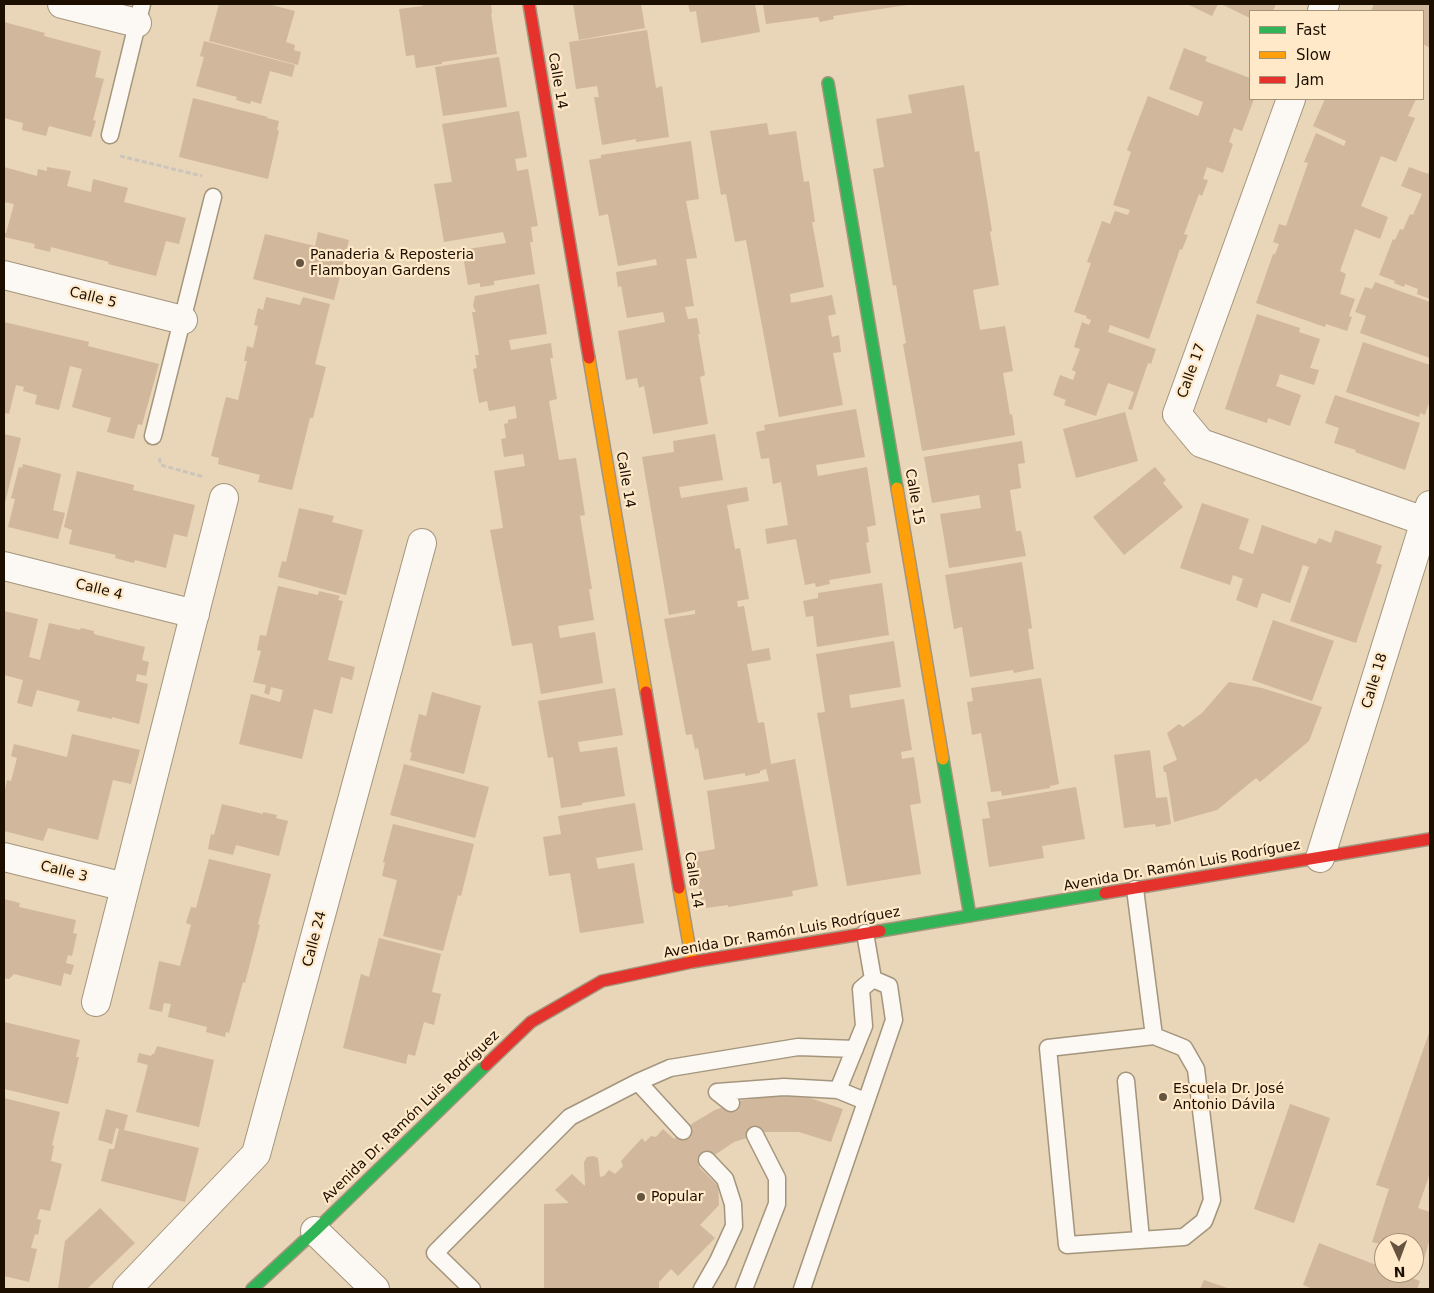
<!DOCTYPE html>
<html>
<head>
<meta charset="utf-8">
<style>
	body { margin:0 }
	#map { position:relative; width:1434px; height:1293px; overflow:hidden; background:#e9d5b7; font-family:"DejaVu Sans",sans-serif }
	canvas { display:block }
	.frame { position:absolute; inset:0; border:5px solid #1c0f00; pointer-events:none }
	.legend { position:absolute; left:1249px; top:10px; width:175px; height:90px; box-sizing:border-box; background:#ffe9c9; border:1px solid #a49279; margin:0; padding:6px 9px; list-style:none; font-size:15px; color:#1c0f00 }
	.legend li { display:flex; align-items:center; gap:10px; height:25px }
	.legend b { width:25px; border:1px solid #a49279 }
	.north { position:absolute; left:1374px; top:1233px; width:50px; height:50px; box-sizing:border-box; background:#ffe9c9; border:1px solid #a49279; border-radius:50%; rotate:178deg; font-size:14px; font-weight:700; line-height:20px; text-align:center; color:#1c0f00 }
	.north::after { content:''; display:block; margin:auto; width:18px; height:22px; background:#645440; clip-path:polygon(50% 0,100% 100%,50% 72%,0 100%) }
</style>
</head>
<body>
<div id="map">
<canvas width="1434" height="1293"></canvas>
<div class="frame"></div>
<ul class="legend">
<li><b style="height:6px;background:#30b455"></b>Fast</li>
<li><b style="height:6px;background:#ff9f0a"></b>Slow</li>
<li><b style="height:6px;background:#e5322d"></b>Jam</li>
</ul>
<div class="north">N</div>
</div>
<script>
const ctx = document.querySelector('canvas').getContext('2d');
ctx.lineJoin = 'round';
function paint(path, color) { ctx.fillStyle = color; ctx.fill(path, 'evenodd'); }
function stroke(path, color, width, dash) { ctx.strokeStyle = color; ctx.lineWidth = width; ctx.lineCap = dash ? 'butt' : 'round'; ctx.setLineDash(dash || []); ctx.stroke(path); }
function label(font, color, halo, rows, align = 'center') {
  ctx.font = font + ' "DejaVu Sans",sans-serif'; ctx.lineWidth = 4.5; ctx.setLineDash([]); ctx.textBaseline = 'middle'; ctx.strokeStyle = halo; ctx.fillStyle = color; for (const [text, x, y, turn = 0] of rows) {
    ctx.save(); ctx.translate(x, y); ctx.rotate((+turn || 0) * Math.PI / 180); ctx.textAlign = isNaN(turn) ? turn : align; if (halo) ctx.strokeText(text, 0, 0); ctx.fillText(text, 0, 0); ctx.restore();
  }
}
const building = new Path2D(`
	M219,4H268L295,11L286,42L295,45L294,50L301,52L298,65L209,41Z
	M422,4H491L492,13H491L497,54L442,62V64L416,68L414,55L406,56L399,9L423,6Z
	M573,4H641L645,28L579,40Z
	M688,4H755L760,32L701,43L696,11L690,12Z
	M763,4H907V5L833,16L834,19L820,22L818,17L766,24Z
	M1187,4H1218L1212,16Z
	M1221,4H1276L1273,11H1250V18Z
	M1374,4H1430V48L1423,44V11H1371Z
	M4,22L45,33L44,36L101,51L95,77L104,79L93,120L96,121L91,137L49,126L46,136L22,130L23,123L4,118Z
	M647,30L656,88L662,86L669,137L636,142V139L602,145L594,97H599L597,86L576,89L569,42Z
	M204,41L295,65L292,77L270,71L261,104L251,101L250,104L236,100L237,97L196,86L204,57L200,56Z
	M1184,48L1207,57L1205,61L1250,78V99H1254L1242,131L1234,128L1229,142L1233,144L1223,173L1207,167L1203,179L1208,180L1202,196L1199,194L1184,234L1188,235L1182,250L1180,249L1149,339L1110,325L1108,332L1156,349L1151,364L1148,363L1132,410L1128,409L1134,392L1108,383L1096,416L1064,405L1066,400L1053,395L1060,375L1073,380L1076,372L1072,370L1080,349L1074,347L1082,322L1089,325L1091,320L1086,318L1087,316L1074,312L1091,263L1087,262L1102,221L1110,224L1115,211L1128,215L1130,210L1113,205L1131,152L1127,150L1148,96L1198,116L1199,114L1203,102L1169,89Z
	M499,57L507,107L443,116L435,67Z
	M964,85L975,152L979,151L992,231L990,232L999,285L973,290L980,330L1005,326L1013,371L1003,373L1010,415L1012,414L1015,435L922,451L903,344L906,343L896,285L893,286L873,169L884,167L876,119L912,113L908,95Z
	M193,98L268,117L267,118L279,121L277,130L279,131L268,179L179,157Z
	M1325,99H1416L1408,116L1415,118L1396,162L1381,156L1361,206L1388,217L1380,239L1355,229L1340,271L1346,274L1340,294L1355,299L1349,316L1352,317L1347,331L1326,324L1325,327L1256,303L1273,254H1275L1279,244L1273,242L1279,224L1286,226L1308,163L1304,162L1316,133L1344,146L1346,141L1313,126Z
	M519,111L527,157L515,159L517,171L528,169L538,226L531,227L533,242H530L535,274L494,281V285L480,287V283L468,285L462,250L506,243L503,232L444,242L434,184L452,182L442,124Z
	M767,123L769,135L796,131L804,182L809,181L815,222H812L824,287L790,294L791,303L832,295L836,314L828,316L832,337L839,335L841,352L833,353L843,405L779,417L746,240L735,242L726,194L721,195L710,131Z
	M691,141L699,199L686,201L697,258L686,259L694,306L685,307L688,319L697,318L700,334H698L705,375L700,377L708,424L653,434L644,386L639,388L637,378L626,380L618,331L665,322L663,312L627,318L621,286L618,287L616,272L657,265L656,259L618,266L608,214L599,216L589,160L601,158V155Z
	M4,167L37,176L38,169L47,171V167L71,171L67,186L91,192L93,179L128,188L124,202L186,218L179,244L166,241L156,276L108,264L109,262L51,247L50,252L34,248L35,244L4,237V233H6L14,204L4,202Z
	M1409,167L1428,174L1430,169V299L1417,294L1418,289L1405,284L1404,287L1394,283L1395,281L1379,275L1393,239L1395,240L1400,229L1403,230L1410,214L1413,215L1422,194L1401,186Z
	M318,232L349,240L334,300L253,279L265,234L315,246Z
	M1375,282L1430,302V358L1360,333L1366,316L1355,312L1365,287L1372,289Z
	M539,284L547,334L509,340L511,350L551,343L553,358H550L557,399L549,401L559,460L576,458L585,515L580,516L592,589H589L594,620L558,626L560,638L595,632L603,683L541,694L532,643L512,646L490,530L503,528L494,471L525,466L523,454L504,457L501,439L506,438L504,424L508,423V420L517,418L515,406L489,411L487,401L479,403L473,369L477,368L475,355H479L472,312H476L473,306L475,296Z
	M266,297L300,305L303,297L330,304L315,364L326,367L313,418H310L292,490L258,482L260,475L218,464L219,458L211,456L226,397L238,400L247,361H244L247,346L253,348L258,326L254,325L258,308L263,310Z
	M1257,314L1300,328L1299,332L1320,339L1310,368L1319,370L1314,385L1280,374L1276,386L1301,395L1290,426L1268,418L1267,423L1225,409Z
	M4,322L89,342L88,346L159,364L142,425L138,424L134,439L107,432L111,418L72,407L82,369L70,366L59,410L35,404L37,395L23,391L24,387L16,385L9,414L4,413Z
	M1363,342L1430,365V400L1425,415L1420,413L1419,417L1346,392Z
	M1335,395L1420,423L1405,470L1355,452L1356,450L1334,443L1339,428L1325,423Z
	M856,409L865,457L816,465L818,476L867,467L876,525L867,527L869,542L866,543L871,573L829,580L830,584L816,587L815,583L805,585L796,539L767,544L765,529L788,525L781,482L773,484L769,458L761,459L756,432L765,430L764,425Z
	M1125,412L1138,461L1076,478L1063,429Z
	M4,434L21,438L4,507Z
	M715,434L723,480L679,487L681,498L747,487L749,501L727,505L735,549L740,548L749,599L737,601L738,607L744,606L752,651L769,648L771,660L747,664L758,723L764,722L771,764L795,759L818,886L792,891L793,896L728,907V905L706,908L705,899L701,900L693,853L715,849L707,791L769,781L766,769L760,771V773L745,776V773L704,780L698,748L695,749L692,734L686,735L664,619L695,614V610L669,615L642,457L674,452L673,441Z
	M1022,441L1025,463L1018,464L1021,488L1010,490L1016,531H1021L1026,556L949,568L940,514L981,508L979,495L932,503L924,457Z
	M23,464L61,474L53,510L65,513L58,539L8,527L15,499L11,498L19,467L22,468Z
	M1155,467L1166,480L1163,483L1183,507L1124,555L1093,517Z
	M77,471L134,485L133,490L195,505L187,537L174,534L166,568L135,560L134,563L115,558L116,555L69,544L72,530L64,527Z
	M1202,503L1249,519L1239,549L1253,554L1262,525L1316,544L1319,538L1331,543L1335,530L1382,546L1376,563L1382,565L1356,643L1290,621L1309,567L1303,565L1290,603L1262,593L1257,608L1236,600L1243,579L1233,575L1230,585L1180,568Z
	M299,508L334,516L332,522L363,530L346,595L278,577L282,561L286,562Z
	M1022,562L1032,628L1028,629L1034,669L1014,673L1013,670L970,677L962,627L954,629L945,575Z
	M882,583L889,635L817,647L813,616L806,617L803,601L818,598V593Z
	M278,586L318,595L319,591L340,596L338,600L343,601L328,660L355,667L352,680L341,677L332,714L314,709L302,759L239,744L251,694L280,702L283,690L271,687L269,695L264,693L266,685L253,682L261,651L257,650L260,635L266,636Z
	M4,611L38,619L29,657L40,660L49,623L80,630L81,628L94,631V634L97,635L145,647L142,660L149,662L146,676L137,674L136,681L148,684L139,724L112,717V719L77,711L80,701L37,690L32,707L17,703L23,680L4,675Z
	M1273,620L1334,641L1312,701L1252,680Z
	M894,641L901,687L849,695L851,708L904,699L912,750L901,752L902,759L914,757L921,803L910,805L921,874L847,886L817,713L825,712L816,654Z
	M1041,678L1059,784L1050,786V788L1002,796L1001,791L991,792L981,733L972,735L967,702L973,701L971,688Z
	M1229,682L1262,688L1322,707L1309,741L1260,782L1256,778L1217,810L1174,822L1166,772H1164L1163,766L1177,760L1167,733L1179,724L1183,727L1202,713Z
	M615,688L623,735L578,742L580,752L617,747L625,796L582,803V805L561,808L553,757L548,758L538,701Z
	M432,692L481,706L464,774L410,760L412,753L410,752L419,714L426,716Z
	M72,734L140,750L131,784L113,780L98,840L48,828L43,841L4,831L5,802H4V795L7,780L11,781L17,758L11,756L14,744L67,757Z
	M1150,750L1156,798L1167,797L1171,824L1156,827L1155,824L1124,828L1114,755Z
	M404,764L489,787L475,838L390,815Z
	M1076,787L1085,839L1042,846L1044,858L989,867L982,819L990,818L987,802Z
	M635,803L643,850L596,858L598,869L634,863L644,923L580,933L570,873L549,876L543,837L561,834L558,816Z
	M222,804L263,814V812L277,815L276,818L288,821L279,856L236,845L233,855L208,849L211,834L214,835Z
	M393,824L474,844L461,896L458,895L443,951L383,936L397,880L382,876L385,863L383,862Z
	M209,859L271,874L258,924L260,925L245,983L243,982L229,1033L226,1032L225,1037L206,1032L207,1027L168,1017L171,1004L164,1003L162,1012L149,1009L159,961L180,966L191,925L186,923L191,907L196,908Z
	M4,899L20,903L19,907L76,920L73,933L77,934L72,956L68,955L66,963L74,965L71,975L64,973L61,986L14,974L9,979L4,978Z
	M379,938L441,954L432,992L441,994L434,1025L424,1022L415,1056L408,1054L406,1064L343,1048L361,974L369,977Z
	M4,1022L80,1040L76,1057H79L68,1104L4,1089Z
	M1430,1030V1173L1418,1208L1430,1212V1238L1424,1259L1414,1255V1243H1384V1245L1372,1242L1389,1189L1376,1185Z
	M157,1046L214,1060L199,1127L136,1112L148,1065L137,1062L139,1053L151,1056L152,1054H154Z
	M773,1095L810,1098L843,1109L831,1142L799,1132H766L734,1142L707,1160L699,1167L718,1186L719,1205L700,1225L715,1238L678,1276L671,1269L659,1282V1289H544V1204L569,1203L555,1190L572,1174L585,1186L584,1162L587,1157L593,1156L598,1158L600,1177L604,1176L609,1170L615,1174L623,1166L621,1161L642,1138L645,1142L651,1136L656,1137L663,1129L674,1139L693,1123L715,1110L739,1101Z
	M4,1098L60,1112L52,1145L54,1146L51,1161L62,1164L50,1211L40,1209L37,1219L41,1220L38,1235L35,1234L31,1248L37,1249L29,1282L4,1276Z
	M1290,1104L1330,1118L1294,1223L1254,1209Z
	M106,1109L128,1115L124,1130L199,1148L185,1202L101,1181L109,1149H114L119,1129L116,1128L112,1144L98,1140Z
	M100,1208L135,1243L87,1289H58L65,1241Z
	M1319,1243L1384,1268V1273H1398L1420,1281L1417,1289H1313L1303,1285Z
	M1204,1280L1230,1289H1200Z`);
const path = new Path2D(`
	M120,156L202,176
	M159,458L161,465L204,477`);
const lane = new Path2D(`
	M110,135L142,4
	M153,436L213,197
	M1135,889L1154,1036
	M865,933L873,979
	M1154,1036L1184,1048L1196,1069L1212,1200L1204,1221L1184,1237L1067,1245L1048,1048Z
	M1126,1081L1141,1239
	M638,1082L683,1131
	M838,1090L864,1026L861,989L873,979
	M731,1103L717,1092L784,1087L838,1090L865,1101
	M472,1289L435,1253L570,1117L638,1082L670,1068L798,1047L855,1049
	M702,1289L718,1261L734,1226L733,1204L725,1179L707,1160
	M744,1289L777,1204V1178L755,1135
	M802,1289L894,1020L889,986L873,979`);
const street = new Path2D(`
	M62,4L137,23
	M1322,11L1325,4
	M1291,99L1177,414L1201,443L1424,521
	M4,275L183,320
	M4,566L195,614
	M4,857L125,887
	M1320,858L1430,505
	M96,1002L224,498
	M315,1231L375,1289
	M127,1289L256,1154L422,543`);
const fast = new Path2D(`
	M828,83L897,488
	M943,759L970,916
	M880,931L1105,893
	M252,1289L315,1231L486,1065`);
const slow = new Path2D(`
	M589,358L646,692
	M897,488L943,759
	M679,888L692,962`);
const jam = new Path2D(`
	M529,4L589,358
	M646,692L679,888
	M1105,893L1430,839
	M486,1065L531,1022L602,981L692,962L880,931`);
const markers = [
	[300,263,5,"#645440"],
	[1163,1097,5,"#645440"],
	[641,1197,5,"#645440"]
];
const streetNames = [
	["Calle 14",557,81,80],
	["Calle 5",93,298,14],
	["Calle 17",1192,371,-70],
	["Calle 14",625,480,80],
	["Calle 15",914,497,80],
	["Calle 4",99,590,14],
	["Calle 18",1375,681,-73],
	["Avenida Dr. Ramón Luis Rodríguez",1182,866,-10],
	["Calle 3",64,872,14],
	["Calle 14",693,880,81],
	["Avenida Dr. Ramón Luis Rodríguez",782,933,-10],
	["Calle 24",315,939,-75],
	["Avenida Dr. Ramón Luis Rodríguez",411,1117,-44]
];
const poiNames = [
	["Panaderia & Reposteria",310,255],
	["Flamboyan Gardens",310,271],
	["Escuela Dr. José",1173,1089],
	["Antonio Dávila",1173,1105],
	["Popular",651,1197]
];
paint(building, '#d1b79b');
stroke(lane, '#a4957d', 19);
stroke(street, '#a4957d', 30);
stroke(fast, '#a4957d', 14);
stroke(slow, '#a4957d', 14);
stroke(jam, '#a4957d', 14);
stroke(path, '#cbc5bd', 3, [5, 2.5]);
stroke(lane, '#fcf9f4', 16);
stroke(street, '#fcf9f4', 28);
stroke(fast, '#30b455', 11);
stroke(slow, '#ff9f0a', 11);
stroke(jam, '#e5322d', 11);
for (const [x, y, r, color] of markers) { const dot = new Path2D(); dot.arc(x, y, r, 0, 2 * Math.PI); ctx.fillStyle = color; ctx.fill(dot); stroke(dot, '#ffe9c9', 2); }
label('14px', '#1c0f00', '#ffe9c9', streetNames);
label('14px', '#1c0f00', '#ffe9c9', poiNames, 'left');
</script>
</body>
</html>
